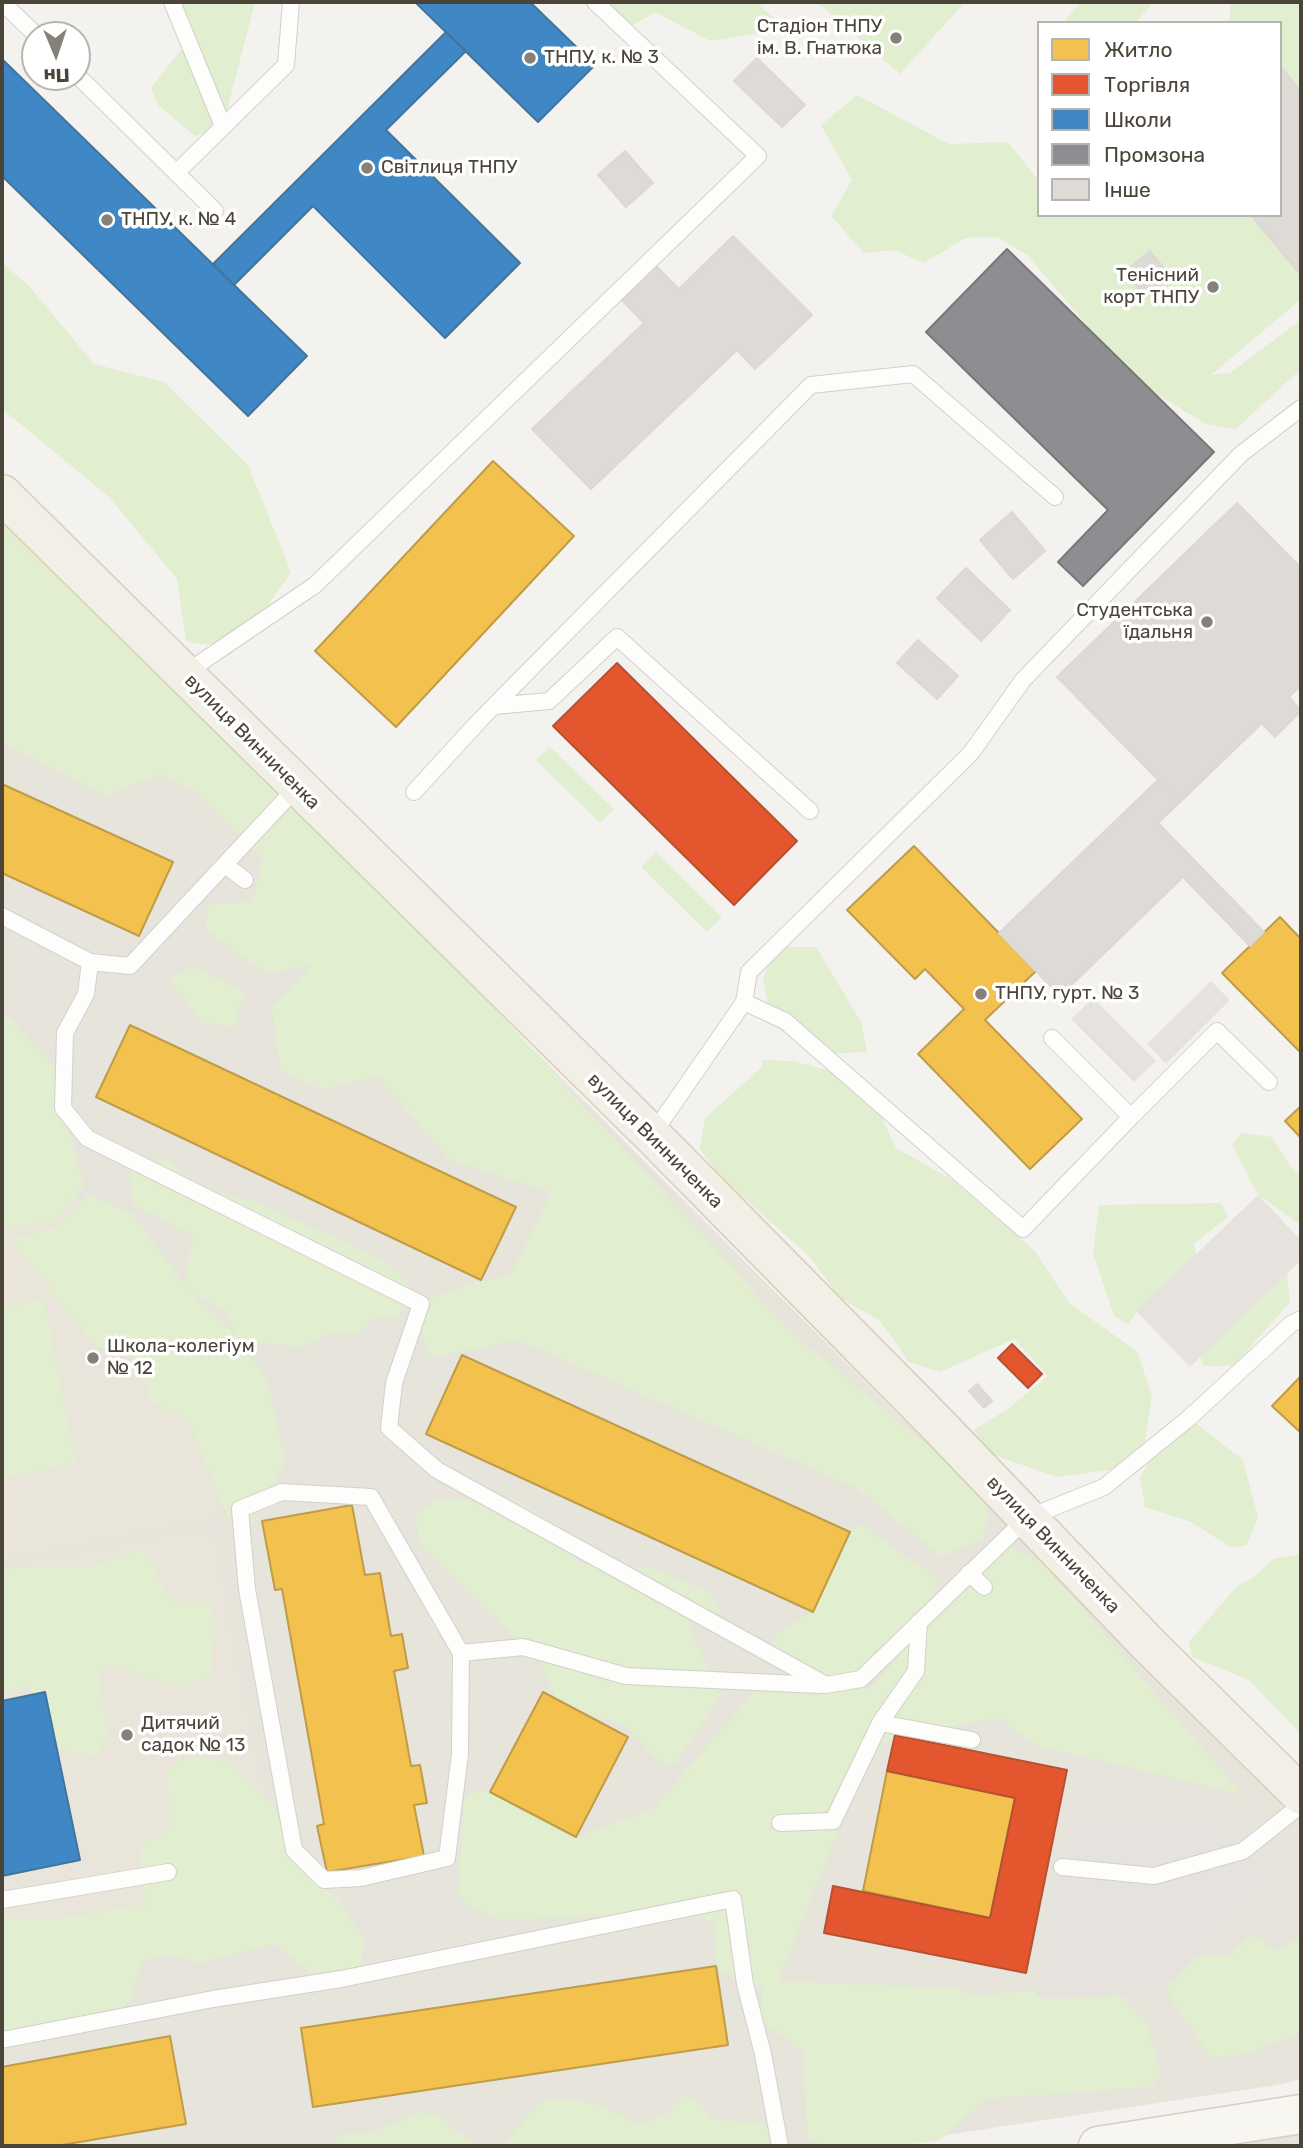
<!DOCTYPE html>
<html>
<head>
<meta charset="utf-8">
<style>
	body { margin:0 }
	#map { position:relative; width:1303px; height:2148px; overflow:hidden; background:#f4f2ee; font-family:Rubik,sans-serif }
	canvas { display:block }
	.frame { position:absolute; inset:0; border:4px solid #4b4439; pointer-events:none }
	.legend { position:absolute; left:1037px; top:21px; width:245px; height:196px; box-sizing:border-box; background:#fff; border:2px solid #b7b4b0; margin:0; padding:9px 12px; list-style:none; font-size:21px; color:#4b4439 }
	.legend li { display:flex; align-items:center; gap:14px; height:35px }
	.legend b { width:35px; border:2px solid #b7b4b0 }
	.north { position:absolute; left:21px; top:21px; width:70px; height:70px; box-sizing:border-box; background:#fff; border:2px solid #b7b4b0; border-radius:50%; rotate:178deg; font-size:19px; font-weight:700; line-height:28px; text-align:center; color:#4b4439 }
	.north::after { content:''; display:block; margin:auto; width:24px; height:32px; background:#868178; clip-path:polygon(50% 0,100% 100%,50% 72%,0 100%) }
</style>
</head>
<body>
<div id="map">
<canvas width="1303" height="2148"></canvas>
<div class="frame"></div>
<ul class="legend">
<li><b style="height:19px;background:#f2c14e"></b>Житло</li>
<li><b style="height:19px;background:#e4572e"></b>Торгівля</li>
<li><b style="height:19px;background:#3f88c5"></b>Школи</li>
<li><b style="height:19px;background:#8d8d92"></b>Промзона</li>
<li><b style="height:19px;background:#dedbd6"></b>Інше</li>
</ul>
<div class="north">Пн</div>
</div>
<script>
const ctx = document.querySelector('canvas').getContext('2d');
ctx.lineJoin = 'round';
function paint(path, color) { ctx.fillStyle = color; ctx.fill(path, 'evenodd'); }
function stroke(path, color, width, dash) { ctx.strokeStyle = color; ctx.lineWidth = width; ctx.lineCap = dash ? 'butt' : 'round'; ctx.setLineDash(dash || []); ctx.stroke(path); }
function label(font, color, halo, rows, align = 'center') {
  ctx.font = font + ' Rubik,sans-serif'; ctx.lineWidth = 7; ctx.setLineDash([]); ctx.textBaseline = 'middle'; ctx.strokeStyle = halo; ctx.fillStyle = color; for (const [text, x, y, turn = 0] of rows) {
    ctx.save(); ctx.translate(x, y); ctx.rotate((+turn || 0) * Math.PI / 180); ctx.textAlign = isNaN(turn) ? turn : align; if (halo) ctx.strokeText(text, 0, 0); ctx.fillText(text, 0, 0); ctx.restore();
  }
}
const residential = new Path2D(`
	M2,519L1301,1817V2079L1277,2085L873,2146H2Z
	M1301,2134V2146H1231Z`);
const education = new Path2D(`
	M2,1110L122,1253L245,1463L212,1520L2,1561Z
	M213,1526L285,1904L2,1957V1566Z`);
const green = new Path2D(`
	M173,2H255L223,126L195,136L158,105L151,88L191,37Z
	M598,2H756L786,29L710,41L655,12L622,32Z
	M817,2H965L900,74Z
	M1081,2H1154L1135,23H1063Z
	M1231,2H1301V93L1280,77V23H1229Z
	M857,95L949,144L1008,142L1039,181V215H1251L1301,275V299L1211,375L1230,373L1301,320V369L1236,429L1206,424L1135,381L1027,255L997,237L965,238L924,263L894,250L864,253L831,216L852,180L821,125Z
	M2,262L30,287L94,364L164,382L248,465L291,572C264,610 241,657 186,641L177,579L108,496L2,409Z
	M2,511L348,848L791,1332L985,1493L990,1503L983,1538L942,1557L856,1488L518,1340L431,1358L413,1305L481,1280L509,1277L551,1193L448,1159L378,1076L322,1090L280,1069L272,1007L312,965L265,973L205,929L209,903L253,902L262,857L190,788L158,775L107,796L2,742Z
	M550,747L614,809L600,823L536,760Z
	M656,852L722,917L707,932L641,867Z
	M776,947H816L861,1022L867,1052L827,1054L771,1025L763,978Z
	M194,966L244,993L234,1027L203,1023L169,979Z
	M10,1018L53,1066L84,1186L52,1222L6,1227L2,1225V1019Z
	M763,1060L793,1061L865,1080L896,1148L951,1179L1034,1250L1070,1304L1137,1351L1152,1396L1144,1448L1121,1468L1057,1477L991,1454L974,1430L1009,1408L1048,1376L1014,1339L940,1372L909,1362L880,1321L839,1297L810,1257L718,1175L700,1149L705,1118L761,1068Z
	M1241,1133L1272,1137L1290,1166L1301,1177V1225L1258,1195L1232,1145Z
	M164,1158L205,1190L256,1202L379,1258L408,1281L399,1317L372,1319L357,1334H325L304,1347L241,1341L268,1382L285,1462L258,1512L249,1520L228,1518L189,1423L149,1400L142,1359L95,1346L10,1239L55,1228L87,1194L132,1213L185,1286L193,1236L133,1204L129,1168ZM189,1290L225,1311L239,1338L189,1291Z
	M1221,1203L1228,1217L1194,1243L1202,1289L1137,1311L1128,1325L1114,1316L1093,1254L1099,1205Z
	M1287,1272L1290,1302L1234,1366H1203L1199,1350Z
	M44,1299L76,1463L2,1478V1308Z
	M1189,1418L1243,1460L1258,1518L1247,1545L1232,1548L1191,1522L1145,1507L1140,1477L1164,1437Z
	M512,1498L560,1527L578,1563L652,1568L709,1592L722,1611L687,1620L720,1696L677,1763L667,1764L657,1760L625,1725L565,1707L557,1700L538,1659L419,1545L416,1514L434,1501Z
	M862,1524L939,1580L919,1622L866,1668L834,1680L773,1664L775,1634L813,1612L850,1532Z
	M1009,1544L1045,1565L1242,1794L1037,1746L1000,1718L895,1735L866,1761L778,1981L956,1988L976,1996L1102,1983C1147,2014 1148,2022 1161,2074L1152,2087L985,2099L940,2140L899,2146H823L807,2138L804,2053L762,2021V1986H743L716,1966L715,1923L683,1913L499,1920L468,1906L458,1891L464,1800L475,1790L490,1792L576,1837L653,1809L766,1678L869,1689L978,1564Z
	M131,1551L144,1552L173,1601L206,1602L216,1617L210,1676L183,1689L111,1665L99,1672L108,1737L95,1757L55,1748L28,1685L2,1693V1571L15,1568L94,1566Z
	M1301,1554V1734L1249,1680L1192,1657L1189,1642L1238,1585L1251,1579L1274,1559Z
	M189,1757L231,1761L270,1802L289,1834L300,1867L339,1899L364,1940L361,1967L329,1986L273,1944L199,1963L168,1954L141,1963L132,1997L107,2027L2,2051V1914L6,1919L53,1920L146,1904L139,1850L169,1825L167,1771Z
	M1252,1934L1275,1951L1301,1937V2031L1250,2054L1211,2058L1170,1998L1164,1960L1229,1955Z
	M690,2096L699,2102L710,2119L761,2124L775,2137L772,2146H495L507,2141L541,2101C583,2097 603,2104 639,2125L668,2114L681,2097Z
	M421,2112L439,2117L477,2146H338L335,2142L341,2134L370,2133Z`);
const parking = new Path2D(`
	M1211,981L1230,1000L1166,1064L1147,1044Z
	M1093,998L1156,1061L1134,1082L1071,1019Z
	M1258,1195L1301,1240V1260L1190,1367L1136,1311Z
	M1073,1809L1163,1821L1209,1812L1274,1882L1173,1981L1131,1995L1051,1999L1036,1996Z`);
const homes = new Path2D(`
	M493,461L574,536L396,727L315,651Z
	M2,784L173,862L139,936L2,873Z
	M914,846L1036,971L985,1020L1082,1119L1030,1169L918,1054L964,1009L925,969L915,979L847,910Z
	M1280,917L1301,939V1053L1222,973Z
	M130,1025L516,1207L481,1280L96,1097Z
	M1301,1106V1138L1285,1121Z
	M462,1355L850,1532L813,1612L426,1434Z
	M1301,1376V1433L1272,1406Z
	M352,1505L365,1575L380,1573L391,1636L402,1634L408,1668L394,1671L411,1766L420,1765L427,1803L414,1805L424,1856L327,1872L317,1826L324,1824L282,1589L275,1590L262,1521Z
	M543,1692L628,1737L576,1837L490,1792Z
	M887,1771L1015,1798L990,1918L863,1891Z
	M716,1966L728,2045L313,2107L301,2028Z
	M170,2036L186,2124L56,2146H2V2067Z`);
const shops = new Path2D(`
	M617,663L797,841L734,905L553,726Z
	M1012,1344L1042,1374L1028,1388L998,1358Z
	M895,1735L1067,1770L1026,1973L824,1933L833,1886L990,1918L1015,1798L887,1771Z`);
const schools = new Path2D(`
	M415,2H530L595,65L538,122Z
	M446,32L466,51L386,130L520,263L445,338L313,206L234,285L213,264Z
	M2,59L307,356L248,416L2,176Z
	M45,1692L80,1860L2,1876V1701Z`);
const industry = new Path2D(`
	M1007,249L1214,452L1083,586L1058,562L1108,510L926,332Z`);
const building = new Path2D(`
	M757,58L805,105L782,127L734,81Z
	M1280,66L1301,92V275L1251,215H1280Z
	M625,151L653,183L626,207L598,175Z
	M733,236L812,315L755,369L737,350L591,489L532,429L644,323L620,298L655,265L679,289Z
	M1150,251L1171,277L1146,298L1125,272Z
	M1237,503L1301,568V685L1289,697L1301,711L1275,737L1262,723L1180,802L1057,677Z
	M1012,512L1045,551L1013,579L980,540Z
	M966,568L1010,610L981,641L937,598Z
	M918,640L958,676L937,699L897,663Z
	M1158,780L1180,802L1158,823L1264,932L1250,946L1183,877L1060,996L999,933Z
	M977,1384L992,1401L984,1408L969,1391Z`);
const service = new Path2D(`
	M2,2L36,35
	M172,2L223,126
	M77,75L215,211
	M176,173L286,65L291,2
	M184,674L315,585L758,156L595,2
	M494,706L549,701L617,637L810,811
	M414,792L481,719L811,385L913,374L1055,497
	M225,865L245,880
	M2,916L90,962L86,994L65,1033L63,1108L87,1138L421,1304L394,1383L389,1428L437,1470L826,1685L861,1679L1027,1518L1104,1487L1189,1418L1291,1324L1301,1319
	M90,962L130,966L298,786
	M744,1002L785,1021L1023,1229L1131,1117
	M1052,1038L1131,1117L1217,1031L1269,1082
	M652,1135L744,1002L749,972L971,753L1023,680L1241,454L1301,408
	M969,1573L984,1587
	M461,1653L460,1754L447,1858L361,1878L324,1880L294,1850L247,1589L240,1509L282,1492L371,1497L461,1653L523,1647L626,1676L820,1685
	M880,1723L972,1740
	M780,1823L833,1821L880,1723L916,1671L919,1622
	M1062,1867L1154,1876L1243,1851L1301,1805
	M2,1900L168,1872
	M2,2040L213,1999L341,1979L733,1899L745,1984L763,2054L780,2146`);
const secondary = new Path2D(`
	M1098,2146L1301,2114`);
const primary = new Path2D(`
	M2,494L652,1135L938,1425L1149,1645L1301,1795`);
const markers = [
	[896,38,7,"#868178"],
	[530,58,7,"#868178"],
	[367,168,7,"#868178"],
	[107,220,7,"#868178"],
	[1213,287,7,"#868178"],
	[1207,622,7,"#868178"],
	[981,994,7,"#868178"],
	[93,1358,7,"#868178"],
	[127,1735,7,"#868178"]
];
const poiNames = [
	["Стадіон ТНПУ",882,27,"right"],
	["ім. В. Гнатюка",882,49,"right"],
	["ТНПУ, к. № 3",544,58],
	["Світлиця ТНПУ",381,168],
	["ТНПУ, к. № 4",121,220],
	["Тенісний",1199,276,"right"],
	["корт ТНПУ",1199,298,"right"],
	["Студентська",1193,611,"right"],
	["їдальня",1193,633,"right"],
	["ТНПУ, гурт. № 3",995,994],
	["Школа-колегіум",107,1347],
	["№ 12",107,1369],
	["Дитячий",141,1724],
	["садок № 13",141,1746]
];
const streetNames = [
	["вулиця Винниченка",252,742,45],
	["вулиця Винниченка",655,1141,45],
	["вулиця Винниченка",1053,1545,46]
];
paint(residential, '#e7e4dc');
paint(education, '#eae5da');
paint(green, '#e1eecf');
paint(parking, '#e6e3df');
paint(homes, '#f2c14e');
stroke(homes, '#c09c48', 2);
paint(shops, '#e4572e');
stroke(shops, '#b65131', 2);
paint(schools, '#3f88c5');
stroke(schools, '#43749b', 2);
paint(industry, '#8d8d92');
stroke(industry, '#797777', 2);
paint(building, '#dedbd6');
stroke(building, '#dcd9d4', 2);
stroke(service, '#d2d0cb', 18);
stroke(secondary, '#d3cfc5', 41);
stroke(primary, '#d6cebb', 41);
stroke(service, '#fdfdfc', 16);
stroke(secondary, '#f7f6f1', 38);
stroke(primary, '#f2efe6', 38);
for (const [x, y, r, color] of markers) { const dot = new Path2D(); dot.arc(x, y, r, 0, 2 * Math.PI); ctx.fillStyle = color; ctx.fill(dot); stroke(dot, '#fff', 2.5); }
label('19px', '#4b4439', '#fff', poiNames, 'left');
label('19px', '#4b4439', '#fff', streetNames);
</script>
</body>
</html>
